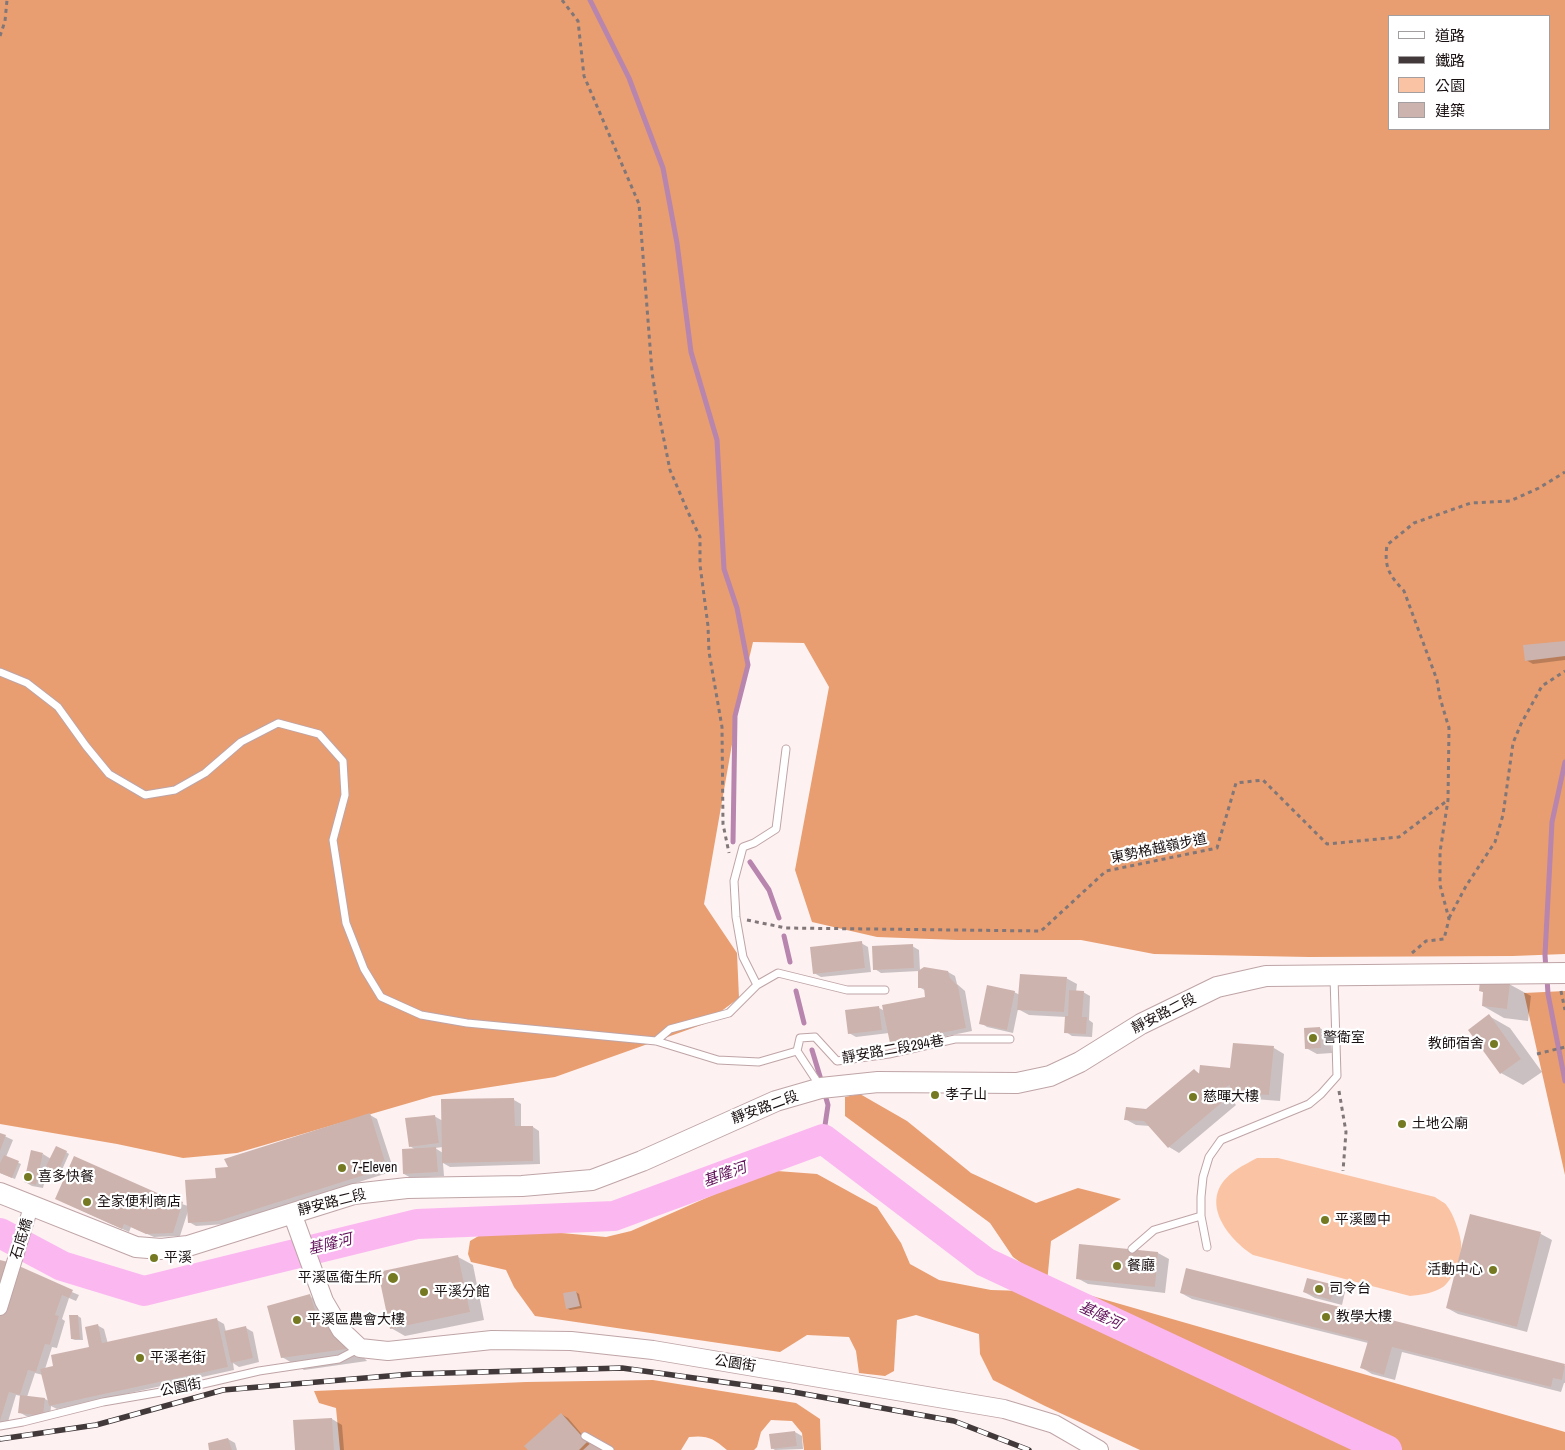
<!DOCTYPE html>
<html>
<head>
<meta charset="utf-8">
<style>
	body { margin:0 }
	#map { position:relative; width:1565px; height:1450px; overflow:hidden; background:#fdf1f2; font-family:"Archivo Narrow","Noto Sans TC",sans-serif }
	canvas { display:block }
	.legend { position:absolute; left:1388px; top:15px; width:162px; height:115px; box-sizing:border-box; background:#fff; border:1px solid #a39fa0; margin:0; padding:6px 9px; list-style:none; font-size:15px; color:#191011 }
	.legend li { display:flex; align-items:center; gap:10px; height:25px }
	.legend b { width:25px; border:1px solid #a39fa0 }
</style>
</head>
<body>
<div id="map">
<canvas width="1565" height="1450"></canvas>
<ul class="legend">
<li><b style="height:6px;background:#fff"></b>道路</li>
<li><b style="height:6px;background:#42393a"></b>鐵路</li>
<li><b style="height:14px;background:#fac4a4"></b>公園</li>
<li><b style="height:14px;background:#cdb3ad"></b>建築</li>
</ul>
</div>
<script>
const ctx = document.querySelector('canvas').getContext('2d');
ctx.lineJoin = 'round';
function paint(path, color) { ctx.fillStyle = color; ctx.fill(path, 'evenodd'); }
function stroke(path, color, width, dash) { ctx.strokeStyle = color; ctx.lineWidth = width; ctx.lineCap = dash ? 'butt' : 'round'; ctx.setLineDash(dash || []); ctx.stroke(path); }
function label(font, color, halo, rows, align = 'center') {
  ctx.font = font + ' "Archivo Narrow","Noto Sans TC",sans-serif'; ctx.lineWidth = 4.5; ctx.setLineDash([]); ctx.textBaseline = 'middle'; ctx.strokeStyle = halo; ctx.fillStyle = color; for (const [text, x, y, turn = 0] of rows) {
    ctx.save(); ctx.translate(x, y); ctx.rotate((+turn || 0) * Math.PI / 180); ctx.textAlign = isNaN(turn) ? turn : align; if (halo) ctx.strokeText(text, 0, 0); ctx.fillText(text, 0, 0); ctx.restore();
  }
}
const green = new Path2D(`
	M1257,1158H1278L1435,1197C1438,1200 1445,1202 1447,1206C1453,1213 1460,1233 1461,1242C1463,1254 1453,1280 1443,1287C1434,1293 1421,1295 1410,1296L1253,1255C1223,1235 1197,1196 1236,1170C1243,1165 1250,1162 1257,1158Z`);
const forest = new Path2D(`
	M0,0H1565V954L1513,956L1309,957L1154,954L1081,940H957L877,937L812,922L795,870L829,687L804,643L753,642L741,693L704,904L737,953L739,998L704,1024L555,1077L433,1096L237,1153L183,1158L117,1144L0,1124ZM1389,16H1549V129H1389Z
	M1565,991V1175L1524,993Z
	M860,1094L907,1121L971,1173L1036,1203L1078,1188L1121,1199L1051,1241L1047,1283L1565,1432V1450H1140L1045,1406L993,1380L980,1354L979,1334L916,1315L897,1320L894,1371L885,1376L859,1373L856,1351L849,1337L807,1335L780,1352L535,1316L514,1287L506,1270L471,1262L468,1254L470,1241L482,1234L528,1230L606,1237L631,1231L738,1184L777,1171L817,1174L877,1207L901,1243L910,1264L939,1280L991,1290L1024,1291L1027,1267L1013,1257L990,1223L845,1116V1097Z
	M653,1380L796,1403L820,1419L821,1450H804L802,1433L792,1421L771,1420L761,1432L757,1447L754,1450H727C713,1438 707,1435 689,1437L681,1450H340L336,1408L319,1403L314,1391L526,1382Z`);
const shadow = new Path2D(`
	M1565,642V660L1533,664L1526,660Z
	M861,943L868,947L871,972L821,977L814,973Z
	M912,946L919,950L920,971L948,972L955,976L957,984L965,991L972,1031L932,1039V1042L902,1048L891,1042L889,1033L856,1037L849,1033L879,1008L885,1011L926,998V991L919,987V971L881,973L875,969Z
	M1066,978L1077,984L1076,992H1083L1090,996L1089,1020L1093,1023L1092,1037L1072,1036L1066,1032V1017L1029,1015L1018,1009L1013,1033L987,1027L981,1023L1014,992L1020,995Z
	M1509,984L1531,996L1528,1021L1504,1018L1483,1006L1484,993L1480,990Z
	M1489,1016L1510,1028L1542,1072L1523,1085L1501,1073Z
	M1320,1028L1330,1035L1332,1053L1317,1054L1306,1048Z
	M1274,1048L1284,1054L1280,1101L1241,1098L1235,1094L1229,1097L1236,1105L1179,1153L1169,1147L1150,1126L1136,1125L1125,1119L1147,1110L1194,1070L1200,1074L1232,1069Z
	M514,1100L521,1104V1127H533L539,1131L540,1164L450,1167L443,1163L444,1176L411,1178L404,1174L416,1150L410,1146L434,1116L443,1121ZM443,1147V1153L435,1148Z
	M370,1115L377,1119L394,1171L226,1224L196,1226L189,1222L188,1211L180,1236L154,1237L131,1227L129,1232L63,1202L163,1198L188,1206L230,1168Z
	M0,1134L13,1140L6,1157L21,1164L15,1179L0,1173Z
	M66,1152L69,1154L61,1172L48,1166L43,1188L32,1186L25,1182L43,1154L51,1159Z
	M1471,1215L1541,1234L1552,1240L1527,1332L1458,1314L1447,1308Z
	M1081,1245L1158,1253L1169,1259L1165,1293L1088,1284L1077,1278Z
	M458,1257L473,1265L484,1320L405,1336L391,1328Z
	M0,1262L79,1295L76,1301L69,1298L62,1319L65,1321L57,1348L52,1347L45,1369L55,1367L91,1347L97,1325L104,1329L108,1344L217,1320L224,1324L226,1332L246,1328L253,1332L259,1362L239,1367L233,1363L234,1370L57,1409L51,1406L50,1419L26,1416L19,1412L21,1396L16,1395L7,1425L0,1423ZM35,1373L43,1375L49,1401L45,1399L27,1397Z
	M1187,1270L1565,1366V1383H1564L1561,1392L1402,1352L1395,1380L1372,1374L1362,1368L1368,1343L1192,1299L1181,1293Z
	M1334,1286L1345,1292L1342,1305L1315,1298L1304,1292Z
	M576,1292L579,1294L582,1308L570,1310L567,1308Z
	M309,1296L331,1308L351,1344L367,1361L304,1370L282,1357Z
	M78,1316L81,1318L83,1340H75L72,1339L70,1317Z
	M561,1414L568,1418L591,1445L600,1447L603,1450H530Z
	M332,1419L342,1425L344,1450H297Z
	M795,1432L802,1436L803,1449L775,1450L772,1448Z
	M228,1439L235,1443L237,1450H211Z`);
const stream = new Path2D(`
	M590,0L629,78L663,168L677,243L691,352L717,440L724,569L737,608L748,665L735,716L733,842
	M750,862L769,890L779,918
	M784,936L790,962
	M1546,970L1545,955L1552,822L1565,762
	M1547,978L1548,994L1565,1081
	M796,991L804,1023
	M812,1050L822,1083
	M823,1139L828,1105L824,1091`);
const river = new Path2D(`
	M0,1233L62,1266L144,1291L417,1224L614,1216L823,1139L985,1262L1387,1450`);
const building = new Path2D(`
	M1565,641V656L1525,661L1523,645Z
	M862,941L865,968L813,974L810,947Z
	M913,944L914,968L873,970L872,946Z
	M924,967L948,971L950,978L958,986L966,1028L890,1043L882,1005L925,997L924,988H918V971Z
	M1020,974L1067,977L1064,1012L1017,1010Z
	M1480,980L1510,983L1507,1009L1482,1006L1483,992L1479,991Z
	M987,985L1015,991L1007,1030L979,1024Z
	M1069,990L1084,991L1082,1017H1087L1086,1034L1064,1033L1065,1016H1068Z
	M879,1006L882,1030L848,1034L845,1010Z
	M1489,1014L1521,1059L1500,1074L1468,1030Z
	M1320,1027L1321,1048L1305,1049L1304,1028Z
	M1233,1043L1274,1046L1269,1095L1229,1093L1230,1085L1219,1091L1226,1099L1168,1148L1144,1121L1124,1120L1126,1107L1146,1109L1194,1069L1199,1074L1200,1065L1230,1068Z
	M514,1098L515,1126H533V1161L442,1163L441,1099Z
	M370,1113L387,1168L218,1221L188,1223L185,1180L216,1178L215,1168L228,1167L224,1159Z
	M435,1115L439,1143L409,1147L405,1118Z
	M0,1133L6,1135L0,1151Z
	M56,1146L67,1151L58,1172L46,1166Z
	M436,1147L438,1172L403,1174L402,1149Z
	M31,1150L43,1153L36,1185L24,1182Z
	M4,1155L19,1161L12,1178L0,1173V1163Z
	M74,1156L164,1196L183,1202L173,1233L146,1234L124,1224L122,1229L55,1199Z
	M1470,1214L1541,1232L1517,1327L1446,1308Z
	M1079,1244L1158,1252L1155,1287L1076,1279Z
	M458,1255L470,1312L390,1329L378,1272Z
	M0,1260L8,1262L0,1292Z
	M19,1266L73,1290L69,1298L62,1295L55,1315L59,1316L50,1345L45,1344L36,1372L28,1370L20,1395L9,1392L0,1421V1313Z
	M1186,1268L1565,1364L1562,1380L1553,1378L1551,1387L1392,1347L1384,1375L1360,1368L1368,1341L1180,1293Z
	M1307,1278L1335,1285L1331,1300L1303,1292Z
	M576,1291L580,1306L566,1309L563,1293Z
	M310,1294L315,1310L330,1330L347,1349L281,1358L267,1306Z
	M69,1315H78L80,1339H71Z
	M217,1318L228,1367L49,1406L40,1369L53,1366L51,1355L89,1347L85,1327L98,1324L102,1343Z
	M246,1326L253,1358L231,1363L224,1331Z
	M20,1395L45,1398L43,1416L18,1413Z
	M561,1413L587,1442L579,1450H528L524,1446Z
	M332,1418L334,1450H295L293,1420Z
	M795,1431L797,1446L771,1449L769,1434Z
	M228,1438L232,1450H209L208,1443Z
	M593,1441L601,1450H583Z`);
const path = new Path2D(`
	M562,0L578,21L584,76L639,204L652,372L657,405L670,470L688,512L700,537V565L708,626L709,652L722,727L723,824L729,853
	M0,36L5,21L7,0
	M1449,918L1466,886L1495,842L1503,815L1513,743L1521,724L1542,686L1565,671
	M747,920L786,928L1041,931L1106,871L1217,848L1236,783L1263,780L1327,844L1399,837L1448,800
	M1412,953L1426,941L1444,939L1449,919L1440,885V852L1448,800L1449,728L1440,698L1437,680L1404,591C1389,575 1384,567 1387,545L1414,523L1471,503L1510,501L1539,488L1565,472
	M1561,991L1565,1010
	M1537,1054L1565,1047
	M1339,1091L1346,1132L1343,1171`);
const service = new Path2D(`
	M0,672L27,683L58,707L86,746L109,774L145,795L175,790L205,773L241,742L278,723L319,734L343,761L345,795L333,840L346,923L364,969L381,997L421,1015L467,1023L656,1041L718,1060L759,1062L797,1051L820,1086
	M757,985L743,957L736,917L734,881L743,847L754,843L776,829L786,749
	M656,1041L670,1029L729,1013L757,985L778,973L847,990H885
	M797,1051L800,1038L815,1037L837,1061L889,1054L955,1039H1010
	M1207,1247L1201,1216V1197L1203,1177L1209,1157L1221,1140L1309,1104L1321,1094L1337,1076L1334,977
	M1132,1249L1154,1230L1201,1216
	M0,1426L23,1422L103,1402L190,1387L259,1371L339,1359L360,1348
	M585,1436L610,1450`);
const minor = new Path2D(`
	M0,1308L31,1207`);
const tertiary = new Path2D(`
	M292,1213L324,1301L341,1330L360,1348L388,1351L492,1340L571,1341L653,1350L1004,1409L1054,1424L1099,1450`);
const secondary = new Path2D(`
	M0,1193L136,1247L161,1249L188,1246L354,1194L407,1188L522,1186L592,1180L642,1161L776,1101L821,1088L878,1082L1017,1083L1050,1076L1080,1062L1141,1024L1217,987L1266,976L1565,973`);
const rail = new Path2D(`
	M0,1439L96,1425L223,1390L412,1374L622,1368L788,1391L954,1421L1029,1450`);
const markers = [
	[1313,1038,5,"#747922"],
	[1494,1044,5,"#747922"],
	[935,1095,5,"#747922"],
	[1193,1097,5,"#747922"],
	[1402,1124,5,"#747922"],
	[342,1168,5,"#747922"],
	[28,1177,5,"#747922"],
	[87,1202,5,"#747922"],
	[1325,1220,5,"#747922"],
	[154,1258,5,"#747922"],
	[1117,1266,5,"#747922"],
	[1493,1270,5,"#747922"],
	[393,1278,6,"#747922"],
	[1319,1289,5,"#747922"],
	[424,1292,5,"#747922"],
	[1326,1317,5,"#747922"],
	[297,1320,5,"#747922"],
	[140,1358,5,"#747922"]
];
const streetNames = [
	["東勢格越嶺步道",1159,849,-12],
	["靜安路二段",1164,1014,-27],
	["靜安路二段294巷",893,1050,-10],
	["靜安路二段",765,1108,-20],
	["靜安路二段",332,1203,-14],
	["石底橋",22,1239,-73],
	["公園街",735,1364,9],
	["公園街",181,1388,-11]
];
const poiNames = [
	["警衛室",1323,1038],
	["教師宿舍",1484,1044,"right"],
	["孝子山",945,1095],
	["慈暉大樓",1203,1097],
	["土地公廟",1412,1124],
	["7-Eleven",352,1168],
	["喜多快餐",38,1177],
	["全家便利商店",97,1202],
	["平溪國中",1335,1220],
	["平溪",164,1258],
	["餐廳",1127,1266],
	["活動中心",1483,1270,"right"],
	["平溪區衛生所",382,1278,"right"],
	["司令台",1329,1289],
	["平溪分館",434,1292],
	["教學大樓",1336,1317],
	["平溪區農會大樓",307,1320],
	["平溪老街",150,1358]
];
const waterNames = [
	["基隆河",725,1175,-20],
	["基隆河",330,1245,-14],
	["基隆河",1100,1316,25]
];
paint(green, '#fac4a4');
paint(forest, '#e89e70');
paint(shadow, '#0003');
stroke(stream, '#b785ad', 5);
stroke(river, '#fbb7f0', 30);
paint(building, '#cdb3ad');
stroke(service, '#bfa4a6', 9);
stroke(minor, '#bfa4a6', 16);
stroke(tertiary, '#bfa4a6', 20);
stroke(secondary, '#bfa4a6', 22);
stroke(path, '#817778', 3, [4, 4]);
stroke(service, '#fff', 7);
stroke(minor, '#fff', 14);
stroke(tertiary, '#fff', 18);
stroke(secondary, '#fff', 20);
stroke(rail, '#42393a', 5.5);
stroke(rail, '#fff', 4, [11]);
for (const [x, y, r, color] of markers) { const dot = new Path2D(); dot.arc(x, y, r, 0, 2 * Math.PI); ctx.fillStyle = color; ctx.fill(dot); stroke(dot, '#fff', 2); }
label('14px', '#191011', '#fff', streetNames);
label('14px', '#191011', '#fff', poiNames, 'left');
label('italic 15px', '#62135b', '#fff', waterNames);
</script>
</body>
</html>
